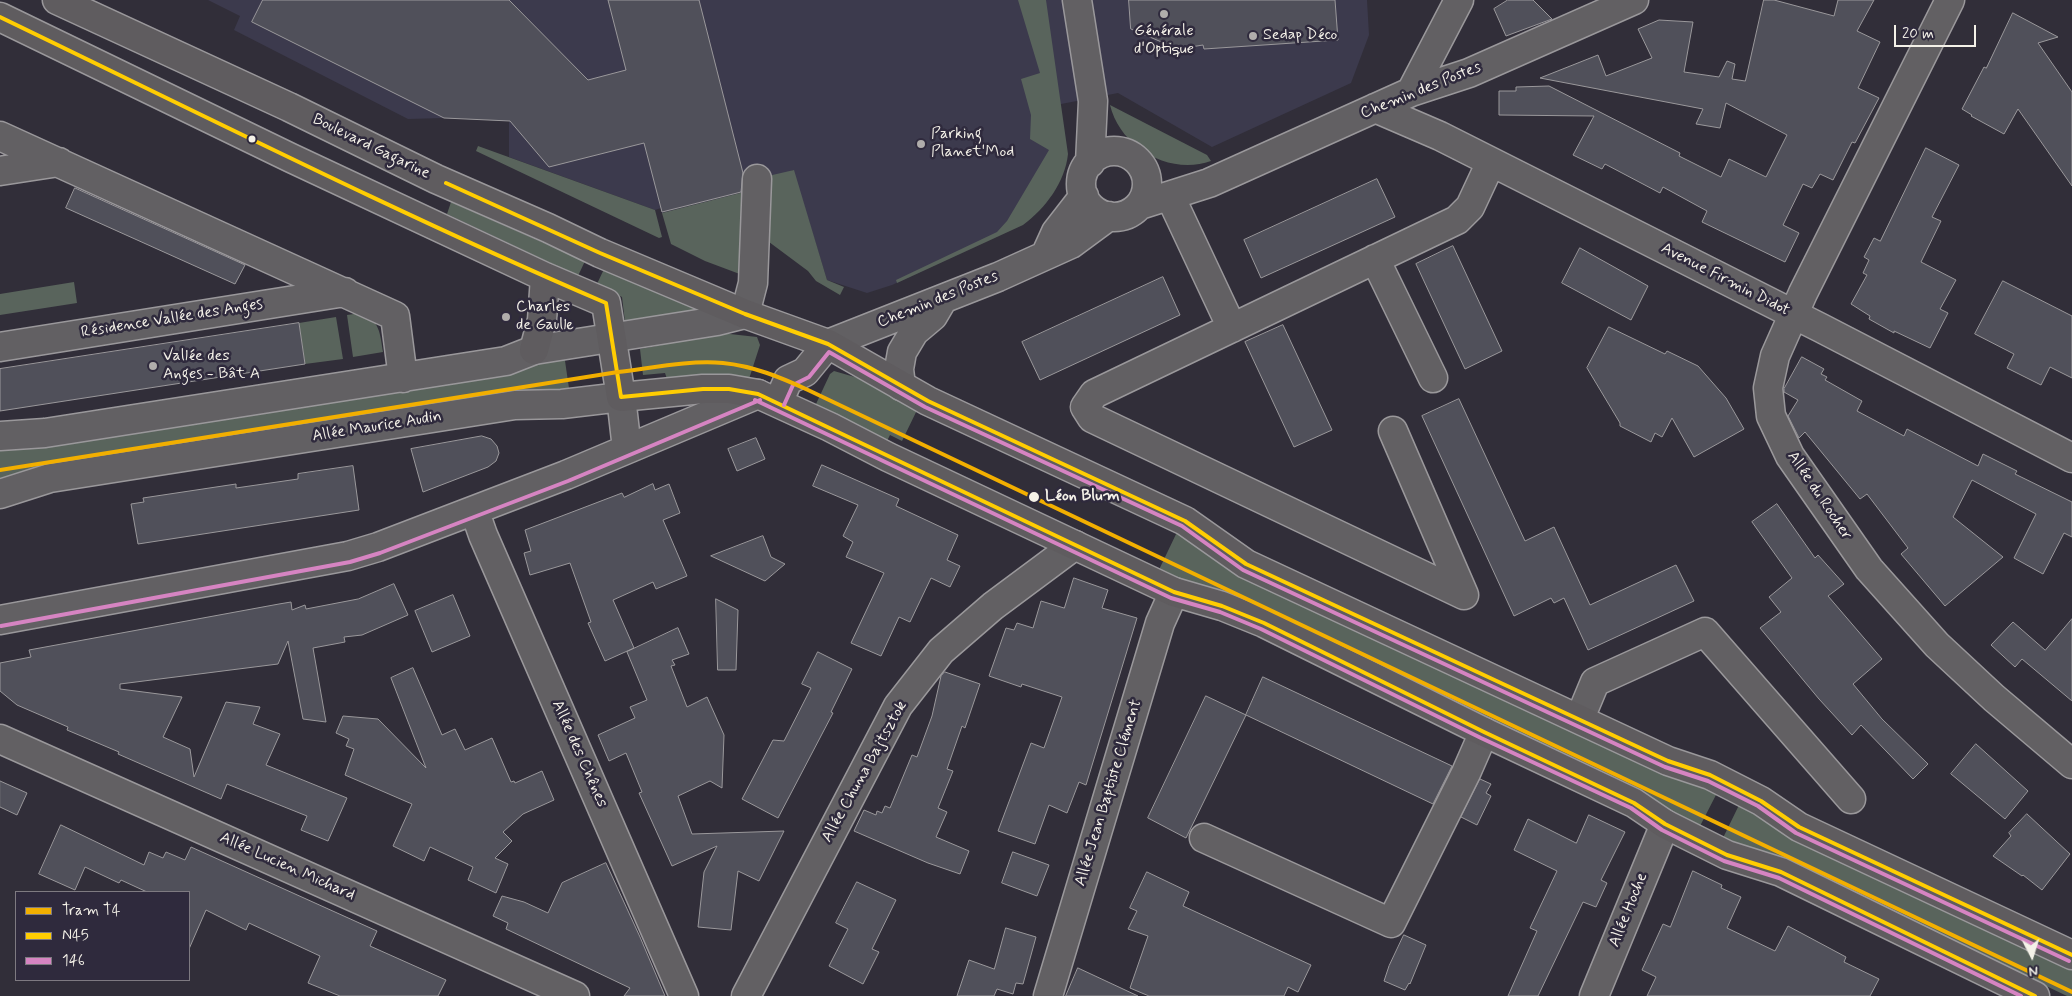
<!DOCTYPE html>
<html>
<head>
<meta charset="utf-8">
<style>
	body { margin:0 }
	#map { position:relative; width:2072px; height:996px; overflow:hidden; background:#312e39; font-family:Mynerve,sans-serif }
	canvas { display:block }
	.legend { position:absolute; left:15px; top:891px; width:175px; height:90px; box-sizing:border-box; background:#2f2a3d; border:1px solid #7e7a81; margin:0; padding:6px 9px; list-style:none; font-size:15px; color:#f4f1e8 }
	.legend li { display:flex; align-items:center; gap:10px; height:25px }
	.legend b { width:25px; border:1px solid #7e7a81 }
	.north { position:absolute; left:2007px; top:931px; width:50px; height:50px; -webkit-text-stroke:4px #2f2a3d; paint-order:stroke; rotate:175deg; font-size:14px; font-weight:700; line-height:20px; text-align:center; color:#f4f1e8 }
	.north::after { content:''; display:block; margin:auto; width:18px; height:22px; background:#f4f1e8; clip-path:polygon(50% 0,100% 100%,50% 72%,0 100%) }
	.scale { position:absolute; left:1894px; top:25px; width:82px; height:22px; box-sizing:border-box; border:2px solid #f4f1e8; border-top:0; padding-left:6px; font-size:15px; line-height:18px; white-space:nowrap; color:#f4f1e8; -webkit-text-stroke:4px #2f2a3d; paint-order:stroke }
</style>
</head>
<body>
<div id="map">
<canvas width="2072" height="996"></canvas>
<ul class="legend">
<li><b style="height:6px;background:#f2af00"></b>Tram T4</li>
<li><b style="height:6px;background:#ffcd02"></b>N45</li>
<li><b style="height:6px;background:#d684c2"></b>146</li>
</ul>
<div class="north">N</div>
<div class="scale">20 m</div>
</div>
<script>
const ctx = document.querySelector('canvas').getContext('2d');
ctx.lineJoin = 'round';
function paint(path, color) { ctx.fillStyle = color; ctx.fill(path, 'evenodd'); }
function stroke(path, color, width, dash) { ctx.strokeStyle = color; ctx.lineWidth = width; ctx.lineCap = dash ? 'butt' : 'round'; ctx.setLineDash(dash || []); ctx.stroke(path); }
function label(font, color, halo, rows, align = 'center') {
  ctx.font = font + ' Mynerve,sans-serif'; ctx.lineWidth = 5; ctx.setLineDash([]); ctx.textBaseline = 'middle'; ctx.strokeStyle = halo; ctx.fillStyle = color; for (const [text, x, y, turn = 0] of rows) {
    ctx.save(); ctx.translate(x, y); ctx.rotate((+turn || 0) * Math.PI / 180); ctx.textAlign = isNaN(turn) ? turn : align; if (halo) ctx.strokeText(text, 0, 0); ctx.fillText(text, 0, 0); ctx.restore();
  }
}
const built = new Path2D(`
	M208,0H1367L1369,35L1351,83L1212,147L1118,93L1056,105L1063,159L1012,229L892,285L867,293L827,280L793,170L748,191L662,213L661,208L655,210L509,157V121L444,118L408,119L234,30L240,16Z`);
const green = new Path2D(`
	M1018,0H1046L1068,154C1065,182 1046,208 1023,225L897,283L896,280L997,232L1007,221L1049,150L1030,139L1031,115L1021,79L1040,73Z
	M1110,105L1207,155L1211,161C1169,176 1120,147 1110,105Z
	M478,146L655,210L662,237L659,238L476,151Z
	M794,170L827,280L844,287L840,295L816,281L808,271L765,239L768,176Z
	M748,191L745,276L705,261L671,244L662,213Z
	M451,202L585,261L578,276L447,214Z
	M604,269L703,309L625,322L622,297L597,284Z
	M74,282L77,303L0,315V294Z
	M361,313C380,321 380,333 383,352L353,357L347,315Z
	M336,317L343,359L305,364L299,323Z
	M721,333L757,337L760,345L749,379H667L665,373L643,375L640,349L662,345L661,338Z
	M564,354L570,395L0,484V444Z
	M834,371L865,380L919,406L902,441L890,435L884,447L817,410L816,404L830,374Z
	M1178,530L1249,578L1669,777L1704,786L1717,793L1699,828L1656,801L1236,601L1156,576Z
	M1740,803L2072,968V996H2067L1772,855L1722,840Z`);
const building = new Path2D(`
	M263,0H509L588,80L626,70L608,0H699L743,173L741,192L662,212L644,143L549,167L510,121L444,118L252,22Z
	M1129,0H1335L1338,40L1204,49L1203,45L1178,49L1131,29Z
	M1508,0H1533L1552,19L1506,36L1494,9Z
	M1764,0H1774L1834,16L1838,0H1874L1857,31L1880,42L1858,88L1879,98L1855,143L1852,142L1833,180L1820,174L1812,188L1803,184L1783,225L1799,233L1785,262L1702,222L1707,211L1663,187L1660,193L1605,164L1602,169L1573,155L1594,116L1499,115V91H1516V87L1549,86L1680,153L1679,156L1721,177L1729,159L1766,177L1787,135L1726,103L1720,128L1696,124L1703,109L1540,78L1598,55L1606,76L1652,58L1638,29L1659,20L1693,22L1684,72L1719,77L1727,61L1735,64L1732,79L1745,81Z
	M2013,13L2058,37L2038,43L2072,92V186L2018,109L2004,134L1971,116L1972,115L1962,109L1984,67L1986,68Z
	M1926,148L1959,165L1932,217L1941,221L1921,262L1956,280L1940,309L1948,313L1930,348L1894,331V333L1869,319L1870,316L1851,304L1867,275L1863,273L1869,260L1864,257L1874,238L1880,241Z
	M1377,179L1395,217L1261,278L1244,240Z
	M75,188L245,265L235,284L66,208Z
	M1453,246L1502,351L1465,369L1416,264Z
	M1580,248L1648,286L1631,320L1562,283Z
	M1163,277L1180,315L1040,380L1022,342Z
	M2003,281L2072,316V378L2050,367L2041,385L2007,368L2014,354L1975,334Z
	M299,323L305,364L0,411V369Z
	M1283,325L1332,430L1294,447L1245,342Z
	M1609,327L1665,354L1667,351L1698,366L1726,398L1744,429L1694,457L1672,418L1662,437L1655,433L1651,442L1620,426V423L1587,368Z
	M1802,357L1824,369L1821,374L1827,377L1825,380L1862,401L1857,411L1904,436L1907,429L1978,466L1983,454L2017,471L2015,474L2072,502V537L2064,533L2043,574L2014,558L2036,514L1972,480L1953,517L2003,557L1945,606L1901,554L1908,548L1867,494L1860,499L1805,432L1799,438L1788,416L1798,400L1784,392V389Z
	M1459,399L1525,541L1554,527L1590,605L1676,565L1694,601L1588,650L1564,598L1554,603L1551,598L1514,616L1422,416Z
	M482,436L491,439L497,446L499,453L496,461L488,467L423,492L411,449Z
	M756,438L765,459L737,471L728,449Z
	M822,465L899,499L896,506L958,535L947,560L960,566L950,587L931,578L910,622L899,617L881,656L851,643L884,573L846,557L853,542L843,536L858,505L813,486Z
	M353,466L359,510L138,544L131,504L144,502L143,498L236,484V488L298,479V474Z
	M653,484L655,490L669,484L680,513L663,520L687,576L656,589L653,582L613,600L634,648L605,661L588,623L591,622L570,563L530,575L524,553L531,551L525,530L622,493L624,497Z
	M1777,504L1815,558L1818,555L1844,584L1828,596L1882,659L1853,684L1882,719L1928,764L1913,779L1861,725L1852,735L1819,699L1760,628L1781,612L1769,597L1792,578L1752,522Z
	M763,536L771,557L785,564L765,581L711,556Z
	M1074,578L1108,590L1102,608L1137,618L1086,785L1079,782L1067,813L1049,805L1035,844L998,831L1031,743L1044,748L1062,697L1022,684L1021,687L989,676L1006,628L1014,630L1017,623L1033,628L1041,601L1064,608Z
	M394,584L408,615L362,635L344,637L345,642L313,648L326,722L303,719L288,641L278,664L120,684V689L182,697L163,737L190,749L194,777L226,702L260,707L253,724L280,734L266,765L347,798L328,841L301,830L307,816L227,784L221,799L118,754L119,752L67,730L68,727L17,705L0,691V663L31,657L29,650L279,604L291,602L292,610L305,605L306,609L358,599Z
	M453,595L470,636L432,652L415,611Z
	M716,599L738,610L736,670H718Z
	M2072,619V701L2022,659L2015,667L1991,645L2013,622L2045,650Z
	M678,628L689,654L672,660L675,665L671,666L687,707L707,697L724,735L722,788L710,781L678,796L692,834L784,831L759,881L738,871L731,930L698,927L704,872L717,846L672,866L639,793L642,792L626,753L609,761L598,735L635,718L630,707L647,700L627,652Z
	M818,652L852,669L831,712L833,713L778,818L742,799L773,740L784,741L811,688L802,684Z
	M413,668L442,735L455,729L465,750L492,738L511,782L514,781L515,783L542,771L554,800L523,814L503,832L512,841L495,858L508,864L496,893L468,880L473,867L430,847L424,861L393,846L412,804L345,775L354,749L346,746L349,739L336,733L343,716L378,719L426,768L391,678Z
	M945,672L980,684L965,728L962,726L947,769L953,771L938,808L947,812L936,837L969,851L960,874L928,863L854,831L864,810L876,815L877,811L882,813L885,806L890,808L912,755L917,757L932,716L941,676Z
	M1263,677L1452,766L1433,804L1246,715Z
	M1206,696L1246,715L1186,838L1148,818Z
	M1976,744L2028,791L2005,819L1951,774Z
	M1480,779L1491,784L1486,793L1491,796L1477,825L1461,817Z
	M0,781L27,793L17,815L0,807Z
	M2027,814L2070,854L2042,890L2023,875L2022,876L1993,856L2011,836L2009,833Z
	M1589,815L1625,832L1601,880L1607,883L1596,907L1583,902L1538,996H1508L1537,931L1530,928L1557,871L1514,850L1528,819L1576,843Z
	M61,825L144,865L149,852L163,858L166,852L185,860L191,847L377,931L370,946L446,980L438,996H340L308,983L320,956L249,923L246,930L206,910L189,949V892H147L121,880L119,883L85,867L75,890L39,874Z
	M1013,852L1049,865L1037,896L1002,883Z
	M606,863L640,937L665,996H624L630,988L506,929L508,923L493,916L502,896L524,902L548,913L562,883Z
	M1693,871L1722,885L1721,888L1741,897L1727,928L1775,951L1788,926L1846,957L1844,962L1879,979L1870,996H1647L1656,977L1642,970L1663,924L1670,927Z
	M1147,872L1189,892L1183,906L1311,965L1298,992L1288,987L1284,996H1149L1130,988L1148,936L1128,929L1137,911L1130,908Z
	M857,882L896,900L872,949L879,952L863,984L829,966L848,929L836,923Z
	M1006,928L1036,937L1023,984L1016,983L1013,994L997,989L994,996H957L969,960L994,969Z
	M1404,935L1426,945L1410,984L1409,983L1405,990L1384,981L1389,966Z
	M1078,968L1138,996H1066Z`);
const minor = new Path2D(`
	M1077,0L1093,101L1090,163
	M1950,0L1803,293L1775,356L1768,388L1771,416L1790,456L1869,569L1937,645L1994,698L2072,764
	M1411,92L1459,0
	M1375,108L1440,136L1821,328L2072,458
	M0,136L395,316L403,378
	M1081 184a33 33 0 1 1 66 0a33 33 0 1 1-66 0Z
	M0,171L59,162
	M1170,196L1232,328
	M1140,205L1209,183L1411,92L1469,73L1634,0
	M1046,254L1056,232L1084,196
	M1375,259L1433,378
	M828,344L998,277L1071,244L1109,216
	M0,347L345,292
	M901,386L899,369L902,352L914,332L933,316L943,299
	M1393,431L1464,595L1092,418L1085,407L1094,394L1457,220L1470,207L1491,162
	M0,436L45,433L506,361L534,350L717,321L745,314L753,283L757,179
	M0,494L50,478L515,405L562,404L621,397L627,449
	M475,512L483,535L684,996
	M0,620L348,556L378,547L566,475L758,394
	M1580,718L1595,682L1705,632L1851,799
	M0,739L575,996
	M1204,838L1391,923L1466,773L1484,732
	M746,996L898,706L941,651L993,606L1075,545
	M1048,996L1160,623L1174,592
	M1594,996L1665,824`);
const major = new Path2D(`
	M57,0L289,107L436,179L548,228L600,253L745,314L828,344L928,401L1185,521L1246,564L1668,761L1710,775L1761,801L1799,827L2072,955
	M0,17L291,158L545,277L606,303L621,397L703,389H729L758,394L830,427L888,457L1174,592L1222,606L1264,623L1484,732L1634,803L1665,824L1727,855L1781,872L2035,996
	M534,350L542,320L545,277
	M778,403L788,380L805,372L828,344`);
const bus1 = new Path2D(`
	M0,17C201,114 401,215 606,303L621,397L703,389H729L758,394L1174,592L1222,606L1264,623L1484,732L1634,803L1665,824L1727,855L1781,872L2035,996
	M446,183L600,253L745,314L828,344L928,401L1185,521L1246,564L1668,761L1710,775L1761,801L1799,827L2072,955`);
const bus2 = new Path2D(`
	M755,400L1171,598L1220,612L1261,629L1481,738L1631,808L1662,830L1724,861L1779,878L2021,996
	M784,405L793,385L809,377L829,352L925,407L1182,526L1243,570L1665,767L1708,781L1758,806L1796,833L2069,961
	M1,626L350,562L380,553L568,481L760,400`);
const tram1 = new Path2D(`
	M0,470L618,372C652,368 688,360 723,363C753,366 780,377 808,390L2072,992`);
const markers = [
	[1164,14,5,"#b0adab"],
	[1253,36,5,"#b0adab"],
	[252,139,4.5,"#f4f1e8"],
	[921,144,5,"#b0adab"],
	[506,317,5,"#b0adab"],
	[153,366,5,"#b0adab"],
	[1034,497,6,"#f4f1e8"]
];
const poiNames = [
	["Générale",1164,32,"center"],
	["d'Optique",1164,50,"center"],
	["Sedap Déco",1263,36],
	["Parking",931,135],
	["Planet'Mod",931,153],
	["Charles",516,308],
	["de Gaulle",516,326],
	["Vallée des",163,357],
	["Anges - Bât A",163,375]
];
const streetNames = [
	["Chemin des Postes",1421,91,-22],
	["Boulevard Gagarine",371,147,26],
	["Avenue Firmin Didot",1725,280,27],
	["Chemin des Postes",938,300,-22],
	["Résidence Vallée des Anges",172,319,-9],
	["Allée Maurice Audin",377,427,-9],
	["Allée du Rocher",1819,496,56],
	["Allée des Chênes",579,754,66],
	["Allée Chuna Bajtsztok",865,772,-61],
	["Allée Jean Baptiste Clément",1109,793,-73],
	["Allée Lucien Michard",287,867,24],
	["Allée Hoche",1629,910,-68]
];
const stopNames = [
	["Léon Blum",1045,497]
];
paint(built, '#3c3a4d');
paint(green, '#59645c');
paint(building, '#50505a');
stroke(building, '#9a989b', 1);
stroke(minor, '#9a989b', 31);
stroke(major, '#9a989b', 31);
stroke(minor, '#626063', 28);
stroke(major, '#5f5c5f', 28);
stroke(bus1, '#ffcd02', 4);
stroke(bus2, '#d684c2', 4);
stroke(tram1, '#f2af00', 4);
for (const [x, y, r, color] of markers) { const dot = new Path2D(); dot.arc(x, y, r, 0, 2 * Math.PI); ctx.fillStyle = color; ctx.fill(dot); stroke(dot, '#2f2a3d', 2); }
label('16px', '#f4f1e8', '#2f2a3d', poiNames, 'left');
label('16px', '#f4f1e8', '#2f2a3d', streetNames);
label('bold 16px', '#f4f1e8', '#2f2a3d', stopNames, 'left');
</script>
</body>
</html>
